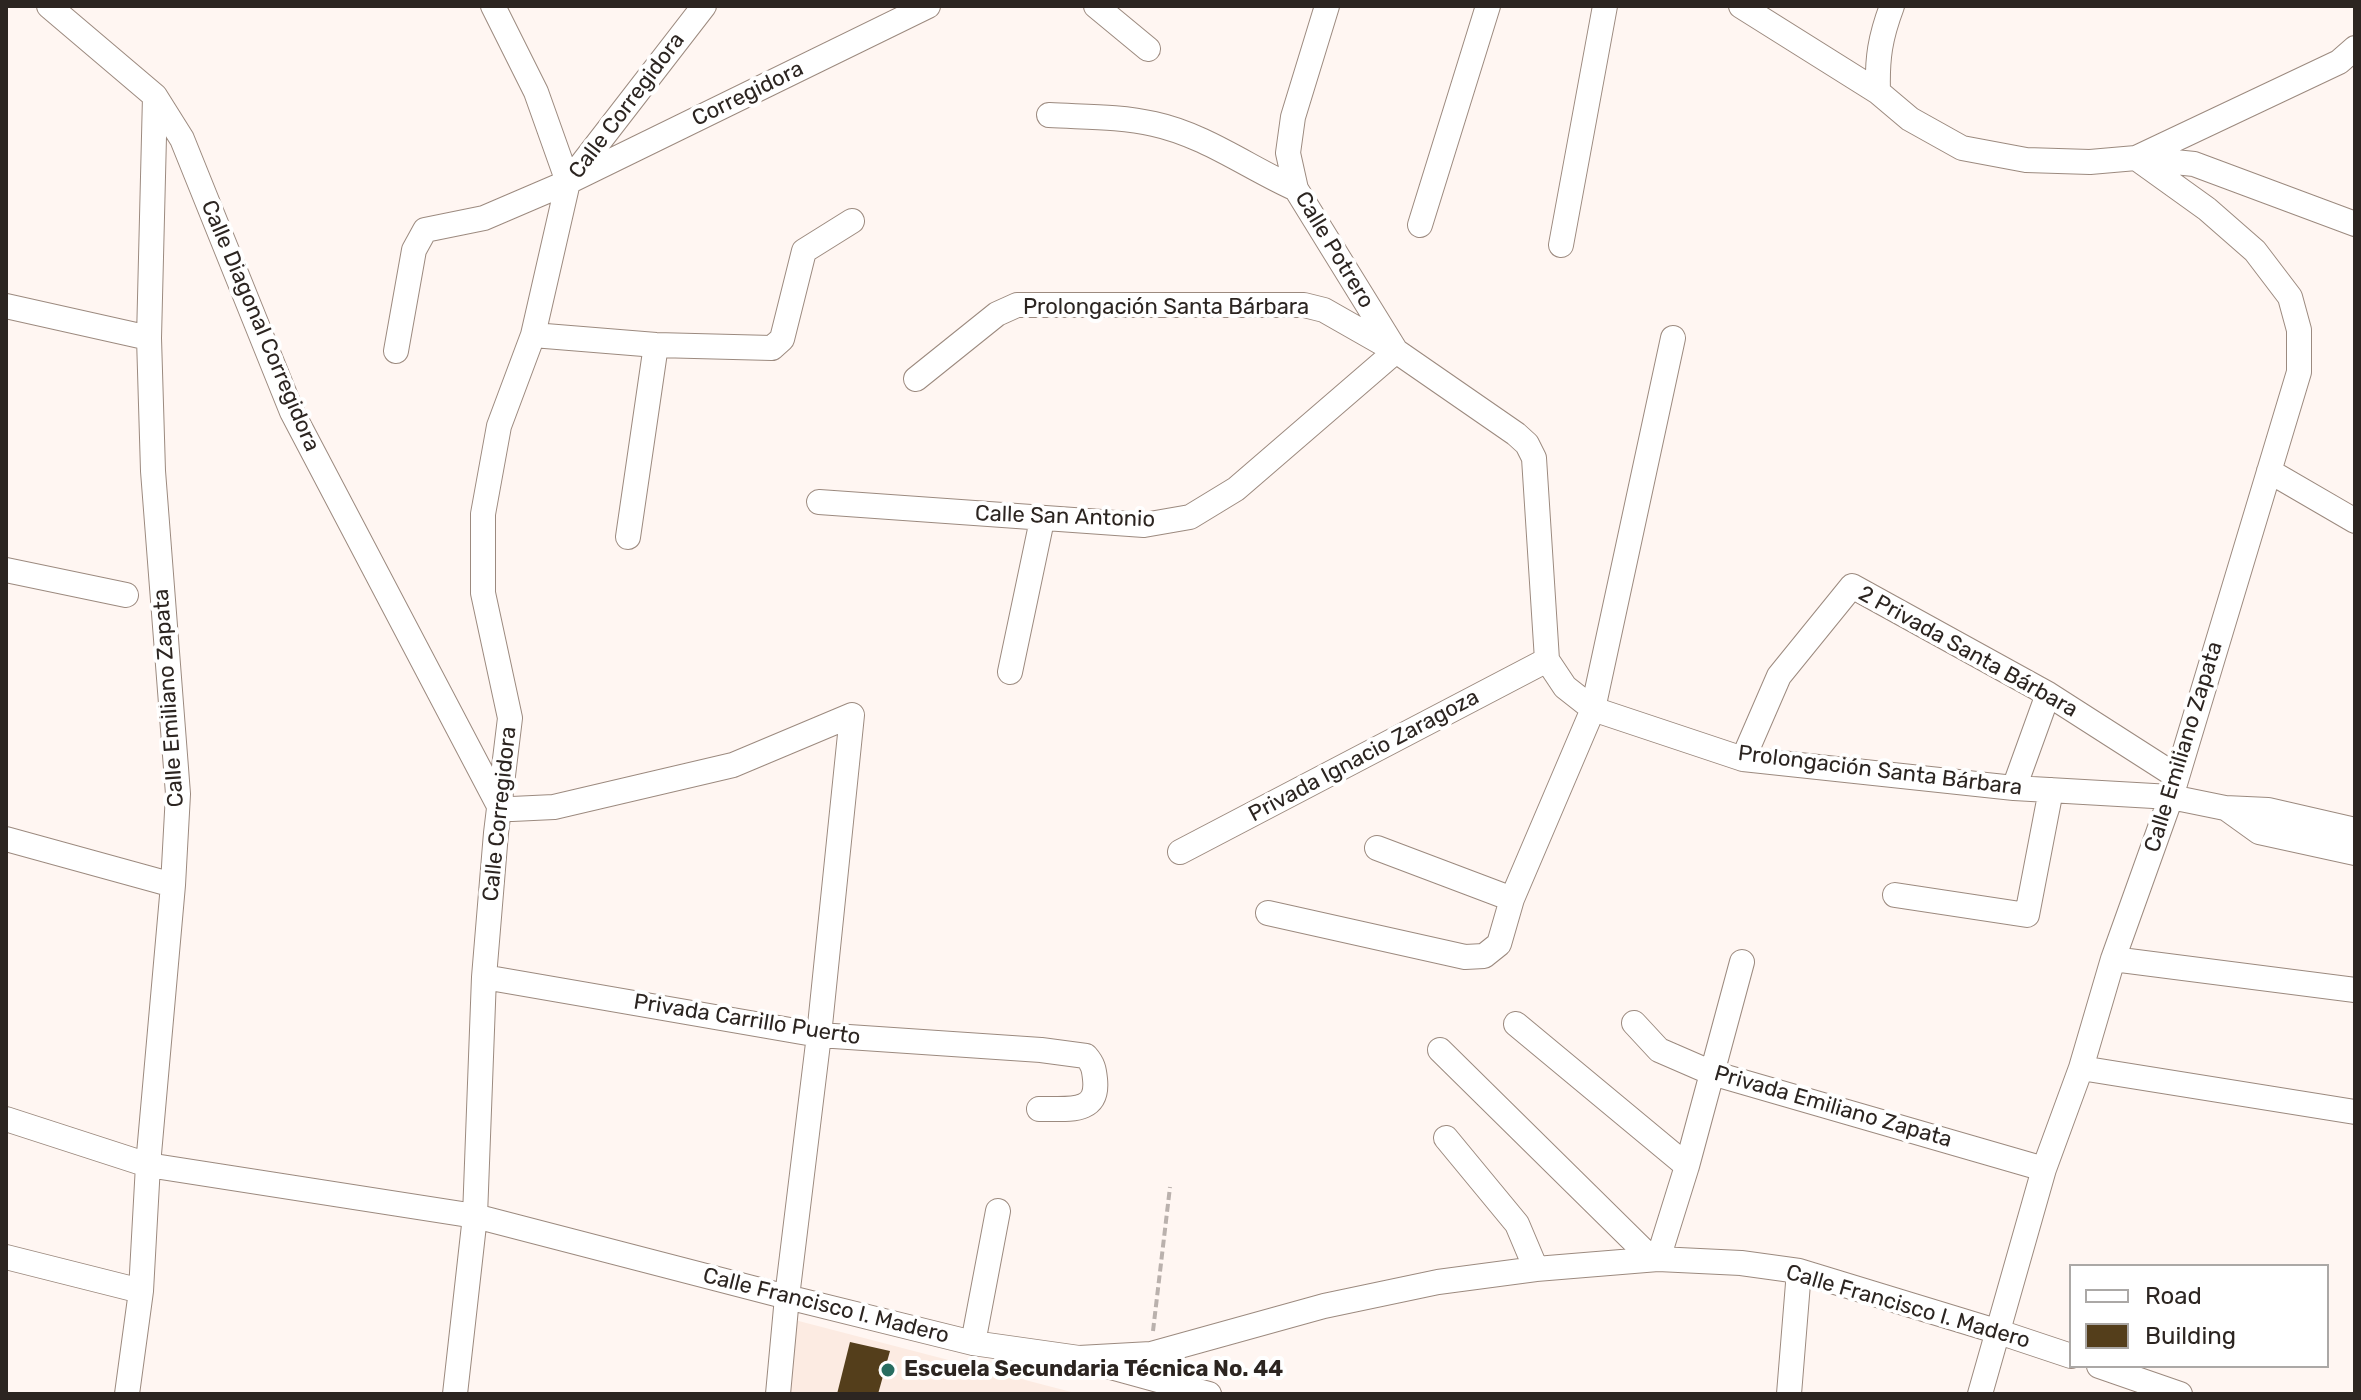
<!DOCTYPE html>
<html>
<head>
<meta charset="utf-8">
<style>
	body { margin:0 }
	#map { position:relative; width:2361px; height:1400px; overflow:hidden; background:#fff6f2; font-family:Rubik,sans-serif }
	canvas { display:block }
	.frame { position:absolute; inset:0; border:8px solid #2c2521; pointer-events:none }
	.legend { position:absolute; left:2069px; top:1264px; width:260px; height:104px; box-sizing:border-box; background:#fff; border:2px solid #aba8a6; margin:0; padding:10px 14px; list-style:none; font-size:24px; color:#2c2521 }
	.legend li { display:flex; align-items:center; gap:16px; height:40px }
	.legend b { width:40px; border:2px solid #aba8a6 }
</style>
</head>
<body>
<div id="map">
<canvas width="2361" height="1400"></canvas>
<div class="frame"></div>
<ul class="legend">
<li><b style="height:10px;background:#fff"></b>Road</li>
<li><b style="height:22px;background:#543e1b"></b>Building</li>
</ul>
</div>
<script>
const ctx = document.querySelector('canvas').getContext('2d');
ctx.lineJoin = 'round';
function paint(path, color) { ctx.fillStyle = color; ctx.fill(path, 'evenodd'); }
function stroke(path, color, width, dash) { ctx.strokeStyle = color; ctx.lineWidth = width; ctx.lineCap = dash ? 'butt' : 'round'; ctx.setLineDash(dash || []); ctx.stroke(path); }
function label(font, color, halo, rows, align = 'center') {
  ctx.font = font + ' Rubik,sans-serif'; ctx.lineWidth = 8; ctx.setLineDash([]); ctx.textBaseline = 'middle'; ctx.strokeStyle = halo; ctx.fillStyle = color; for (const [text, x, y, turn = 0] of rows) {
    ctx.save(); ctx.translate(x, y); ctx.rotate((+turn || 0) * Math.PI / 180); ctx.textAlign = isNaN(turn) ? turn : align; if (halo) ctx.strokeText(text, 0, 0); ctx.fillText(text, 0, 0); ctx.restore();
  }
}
const built = new Path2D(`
	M791,1319L1079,1394H787Z`);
const building = new Path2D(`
	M850,1342L890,1351L878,1394H837Z`);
const path = new Path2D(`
	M1153,1331L1170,1187`);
const minor = new Path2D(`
	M49,6L155,96L182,139L292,412L499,806L512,809L554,807L733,765L852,715L819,1035L787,1297L778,1394
	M493,6L536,92L568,182
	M1096,6L1148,49
	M1741,6L1878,92L1910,119L1962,148L2026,160L2090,162L2136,158L2194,164L2355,224
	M1878,92C1877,58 1880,38 1892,6
	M1049,115C1083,117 1120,116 1154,124C1205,135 1249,168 1296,189
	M2138,157L2339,62L2355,48
	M1420,225L1488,6
	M1561,245L1605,6
	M6,306L149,338
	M533,335L656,345L772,348L782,339L804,251L852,221
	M396,351L414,250L425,230L484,218L568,182L928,6
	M916,379L997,314L1017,305H1304L1324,310L1396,351L1516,434L1527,444L1534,458L1547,660L1565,687L1593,709L1743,759L2014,788L2171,797L2225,808L2268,810L2355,830
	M2269,471L2355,521
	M819,502L1144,525L1190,517L1236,489L1396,351L1296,189L1288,153L1293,117L1327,6
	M628,537L656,345
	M6,570L126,595
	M1010,672L1042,520
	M1743,759L1779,676L1852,586L2048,694L2176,776
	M2014,788L2048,694
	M2227,809L2259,832L2355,853
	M6,839L173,885
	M1377,848L1512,899
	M1180,852L1547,660
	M1895,895L2027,915L2051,790
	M1268,913L1465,957L1484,956L1499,944L1512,899L1593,709L1673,338
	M2113,959L2355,990
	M484,977L819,1035L1041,1050L1086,1056C1093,1064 1094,1069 1095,1079C1099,1116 1065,1108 1039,1109
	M1634,1023L1659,1050L1712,1073L2044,1169
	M1516,1024L1687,1166
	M1440,1050L1652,1259
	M2081,1068L2355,1112
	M6,1119L148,1165L475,1216L787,1297L973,1343L1079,1358L1151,1354L1324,1306L1438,1282L1536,1269L1658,1259L1741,1263L1799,1271L1999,1332L2071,1356
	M1446,1138L1517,1224L1536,1269
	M6,1257L141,1291
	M1658,1259L1687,1166L1742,962
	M973,1343L998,1211
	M1096,1363L1209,1394
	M2099,1366L2180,1394
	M127,1394L141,1291L148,1165L173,885L178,794L153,471L149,338L155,96
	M455,1394L475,1216L484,977L496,833L510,718L483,593V514L499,426L533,335L568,182L704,6
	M1789,1394L1799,1271
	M1980,1394L2044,1169L2081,1068L2113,959L2171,797L2299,372V330L2290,297L2255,251L2207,209L2136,158`);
const markers = [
	[888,1370,8,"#286d60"]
];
const streetNames = [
	["Corregidora",748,94,-26],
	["Calle Corregidora",627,106,-53],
	["Calle Potrero",1334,250,59],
	["Prolongación Santa Bárbara",1166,308],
	["Calle Diagonal Corregidora",260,326,67],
	["Calle San Antonio",1065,517,2],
	["2 Privada Santa Bárbara",1968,652,29],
	["Calle Emiliano Zapata",169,698,-94],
	["Calle Emiliano Zapata",2184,747,-73],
	["Privada Ignacio Zaragoza",1364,756,-28],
	["Prolongación Santa Bárbara",1880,771,7],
	["Calle Corregidora",500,814,-84],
	["Privada Carrillo Puerto",747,1020,9],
	["Privada Emiliano Zapata",1833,1107,16],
	["Calle Francisco I. Madero",826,1306,14],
	["Calle Francisco I. Madero",1908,1307,16]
];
const poiNames = [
	["Escuela Secundaria Técnica No. 44",904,1370]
];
paint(built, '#fcebe2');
paint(building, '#543e1b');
stroke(minor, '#9c8a7f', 26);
stroke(path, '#bab1ad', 4, [8, 4]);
stroke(minor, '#fff', 24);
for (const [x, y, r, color] of markers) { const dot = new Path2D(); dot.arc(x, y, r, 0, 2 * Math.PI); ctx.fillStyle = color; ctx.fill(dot); stroke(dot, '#fff', 3); }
label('22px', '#2c2521', '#fff', streetNames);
label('bold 22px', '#2c2521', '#fff', poiNames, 'left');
</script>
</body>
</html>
